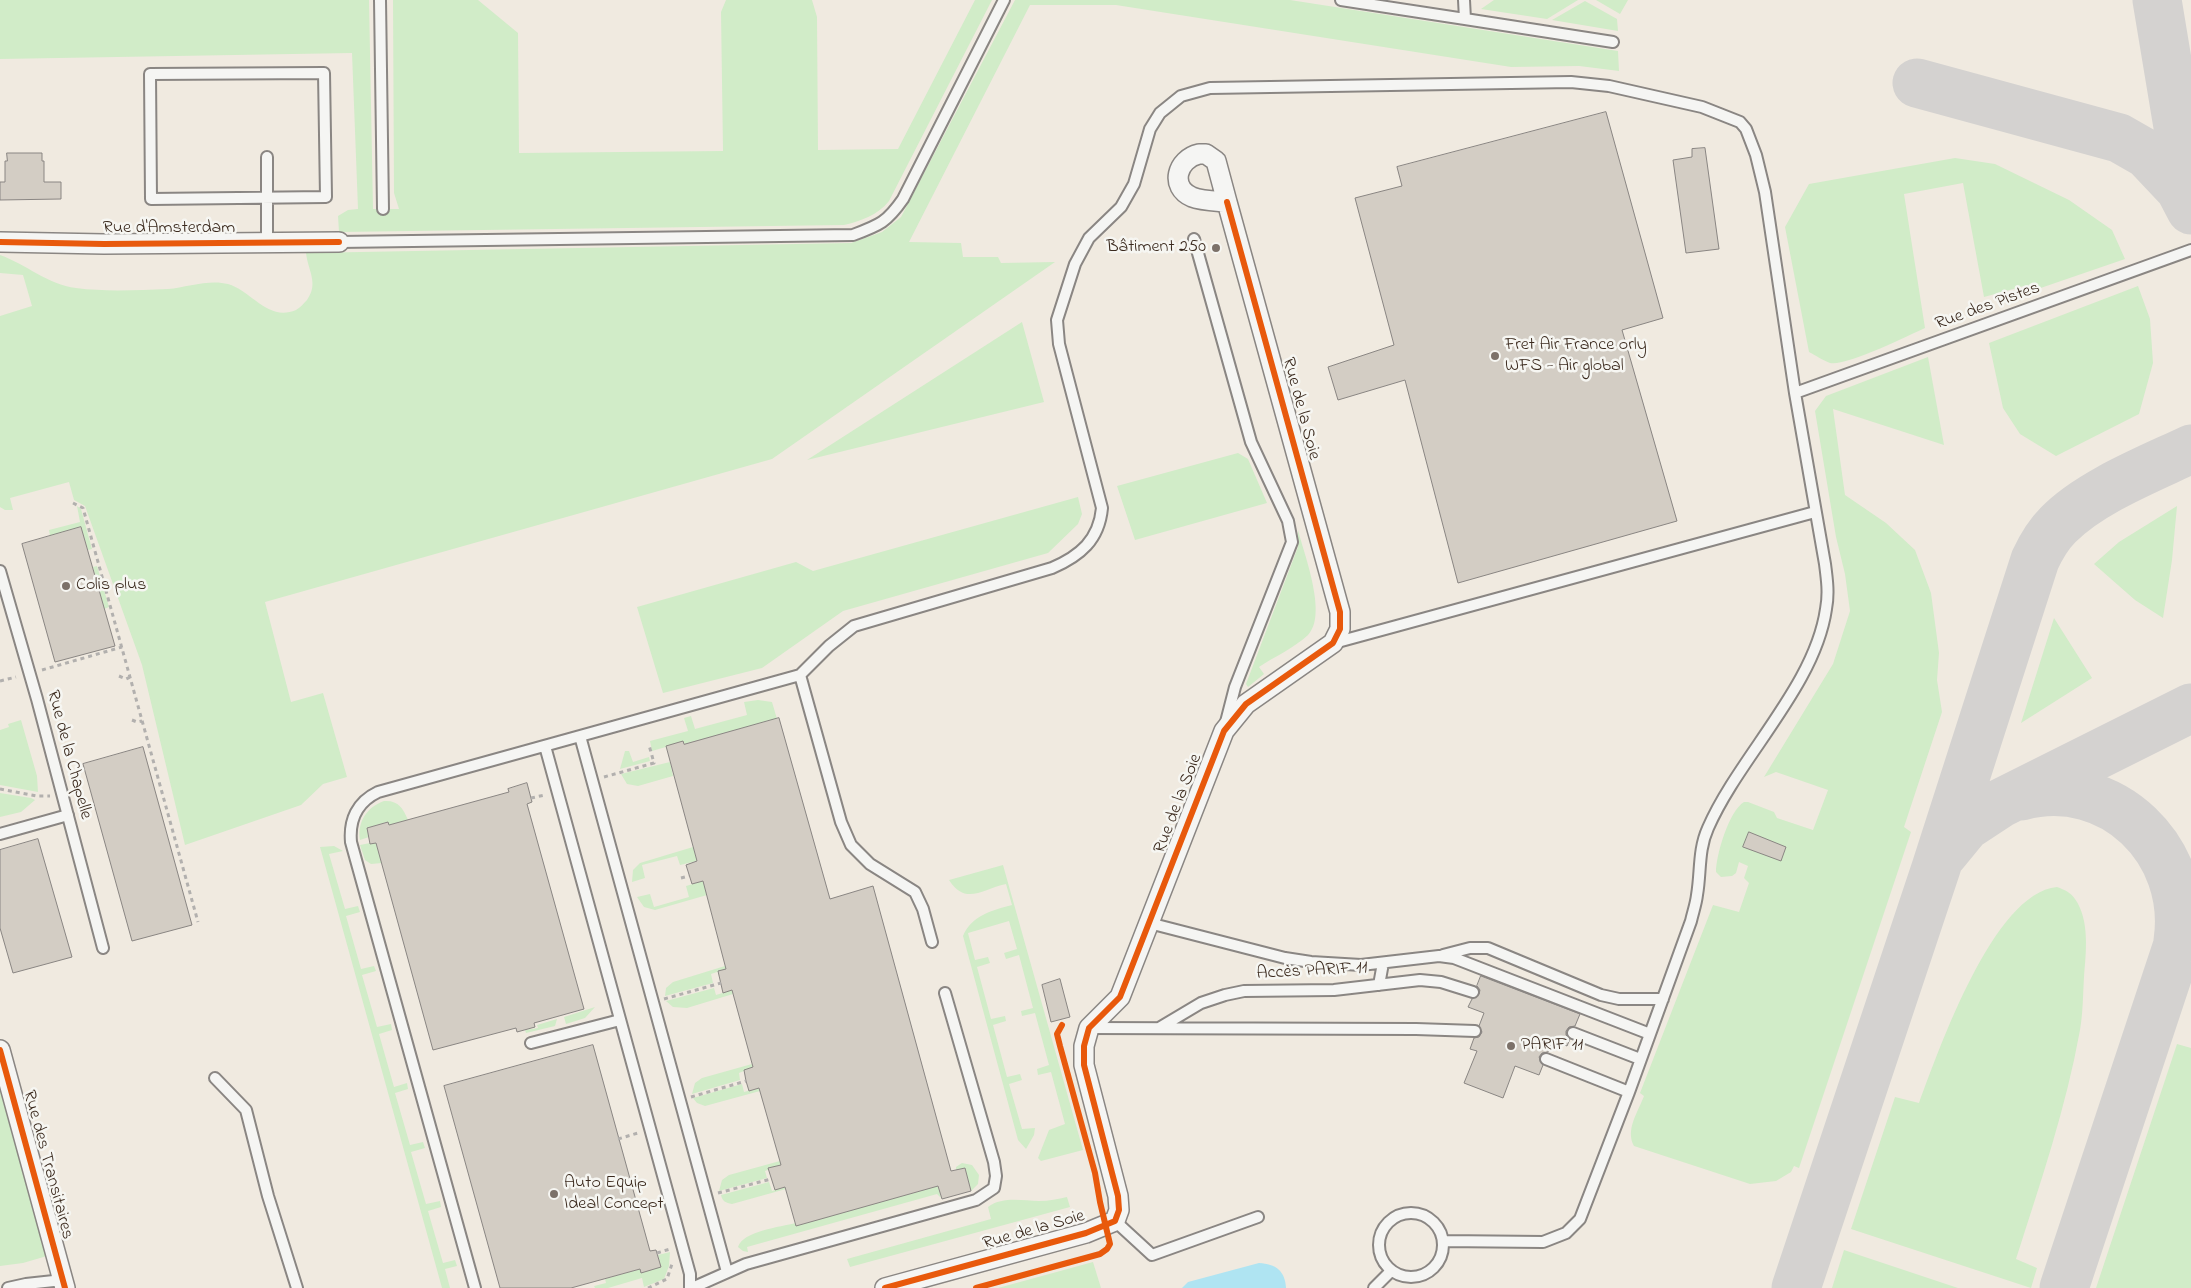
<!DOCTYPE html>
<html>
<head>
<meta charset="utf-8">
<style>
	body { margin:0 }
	canvas { display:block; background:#f5f5f3 }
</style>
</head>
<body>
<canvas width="2191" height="1288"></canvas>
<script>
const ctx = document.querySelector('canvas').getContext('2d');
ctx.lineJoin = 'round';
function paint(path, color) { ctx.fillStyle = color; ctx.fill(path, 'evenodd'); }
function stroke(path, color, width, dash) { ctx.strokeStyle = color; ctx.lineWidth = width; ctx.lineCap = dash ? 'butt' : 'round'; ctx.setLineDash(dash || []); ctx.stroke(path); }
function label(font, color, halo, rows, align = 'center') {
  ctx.font = font + ' "Indie Flower",sans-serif'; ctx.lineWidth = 5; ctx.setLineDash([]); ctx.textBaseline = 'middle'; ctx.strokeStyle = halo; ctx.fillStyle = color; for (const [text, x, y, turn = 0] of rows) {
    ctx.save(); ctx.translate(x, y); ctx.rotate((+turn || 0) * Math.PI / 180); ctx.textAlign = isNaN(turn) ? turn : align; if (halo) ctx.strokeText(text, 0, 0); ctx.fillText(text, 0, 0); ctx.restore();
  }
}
const built = new Path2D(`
	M0,0H2191V1288H0Z`);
const green = new Path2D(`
	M0,0H369L373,209H399L394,193L393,0H478L518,33L519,153L723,151L721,12L726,0H812L817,17L818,150L898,149L975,0H992L889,201C878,215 861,221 844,225L339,232L338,216L348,210L358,209L352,53L0,59Z
	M1015,0H1290L1618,51L1619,71L1579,66L1511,67L1116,5H1030L909,242L961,243L963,257H998L1001,263L1055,262L772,459L265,602L291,702L323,693L347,777L323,784L301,805L185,845L142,665L85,506L74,500L69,482L10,498L13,510H5L0,507V316L32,306L23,275L0,273V255C26,264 48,285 76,288C106,292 138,290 168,289C187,287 210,279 228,284C252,291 268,322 296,310C300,308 304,303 307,300C319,283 308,271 306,253L851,243L882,232L901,217Z
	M1494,0H1578L1547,19L1481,9Z
	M1596,0H1628L1620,14Z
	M1585,1L1617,19L1618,31L1552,20Z
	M1955,158L1995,164L2069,200L2112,230L2125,259L2029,292L2024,286L1984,297L1963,183L1904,194L1925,328C1907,336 1848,366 1830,363C1824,361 1815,355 1809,352L1785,227L1809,184Z
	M2138,286L2150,319L2153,363L2139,414L2056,456L2020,434L2003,408L1989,343Z
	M1022,322L1044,402L807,460Z
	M1928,357L1944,445L1833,409L1845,495L1886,523L1915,550L1931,593L1939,653L1937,680L1942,712L1904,827L1911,832L1799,1168L1794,1166L1791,1172L1776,1181L1750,1184L1634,1146C1625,1130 1638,1112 1644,1096L1640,1093L1713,905L1739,912L1749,883L1744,878L1748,866L1739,862L1736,873L1732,876L1721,877L1716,872C1716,855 1729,811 1744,802H1748L1774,812L1777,818L1813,830L1828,790L1776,772L1764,777L1833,664L1850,611L1845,574L1836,537L1815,411L1826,396Z
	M1238,453L1248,459L1267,503L1135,540L1117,486Z
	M1078,497L1082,514L1078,524L1048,553L843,611L762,668L663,693L637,607L796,562L813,571Z
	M77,506L81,509L92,549L88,550L81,527L50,536L49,530L80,522Z
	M2177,506L2172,560L2163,618L2135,600L2094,564L2119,542Z
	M1298,530C1304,554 1328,615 1308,635C1294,648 1274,657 1259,667L1264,674L1248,687L1246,684L1298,547Z
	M97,566L109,607L104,609L93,567Z
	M2054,618L2092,678L2021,723Z
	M758,700L772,702L777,719L684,744L683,742L652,751L650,741L688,731L684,718L691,716L695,729L747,715L744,702Z
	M21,720L37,776L38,792L0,785V730L9,727L8,724Z
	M625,751H629L633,762L649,757L650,761L620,769Z
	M670,762L673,776L638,786L627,784L621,774Z
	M0,793L31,798L35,800L21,812L0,817Z
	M384,801C398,800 403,808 408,820L389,825L387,822L367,828L369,837L360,840C357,822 367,807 384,801Z
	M370,843H376L382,863L371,864L365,860L360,845Z
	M334,846L343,851L329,854L345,909L358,906L360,912L346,916L361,969L374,966L376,971L362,975L377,1027L391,1024L392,1030L379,1034L394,1087L407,1083L408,1089L395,1093L410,1145L423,1142L425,1148L411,1152L426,1204L440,1201L441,1207L428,1211L443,1263L455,1260L457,1266L445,1269L450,1288H442L320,847Z
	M693,847L697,861L680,865L677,856L642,865L645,878L632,882L633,870L640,863Z
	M1003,865L1083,1150L1041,1161L1038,1158L1049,1130L1065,1124L1051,1072L1038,1075L1037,1069L1049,1065L1035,1013L1022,1016L1021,1011L1033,1008L1019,955L1006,959L1004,953L1017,949L1009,921L968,933L975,960L988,957L990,963L977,967L991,1019L1005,1016L1006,1021L993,1025L1007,1077L1020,1074L1022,1080L1009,1084L1022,1129L1035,1128L1034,1135L1026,1149L1018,1140L963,936C971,916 992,910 1012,905L1006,884C982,889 966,906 949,880Z
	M703,881L707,895L655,910L644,907L637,897L650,894L654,907L689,897L686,886Z
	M2057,887C2065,890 2070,892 2075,899C2090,920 2086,953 2084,977C2083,994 2083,1013 2080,1030C2066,1108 2040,1184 2016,1259L2037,1268L2031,1288L1851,1229L1895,1097L1919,1103C1939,1050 1993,893 2057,887Z
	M725,966L726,969L711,974L713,983L665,996L666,988L673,982Z
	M714,988L716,995L732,990L733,994L687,1008L673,1007L666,1001Z
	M595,1007L585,1018L566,1024L564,1017Z
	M557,1019L555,1026L526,1033L525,1030L538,1028L537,1025Z
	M2177,1044L2191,1048V1288H2096Z
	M752,1064L753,1067L739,1073L740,1080L692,1094L695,1083L702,1078Z
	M742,1084L744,1092L759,1088L760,1091L705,1106L697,1103L693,1098Z
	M0,1087L47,1256L23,1263L0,1266Z
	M780,1161L781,1165L765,1171L767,1178L719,1191L722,1180L729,1175Z
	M962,1163L972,1165L979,1175L978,1184L971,1191L965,1168L956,1170V1167Z
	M769,1182L772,1191L785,1187L786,1189L732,1204C726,1203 722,1201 721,1195Z
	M938,1186L941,1198L937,1194L747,1247L748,1252L743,1251L738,1247C743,1231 780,1227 796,1223L797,1225Z
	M1067,1197L1070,1207L850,1267L847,1259L991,1219L988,1207C1003,1196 1023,1201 1039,1201C1049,1201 1058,1199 1067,1197Z
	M1844,1250L1958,1288H1832Z
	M670,1252L669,1266L664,1279L644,1287L642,1278L608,1288H595L594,1286L606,1283L605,1279L640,1269L661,1267L658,1255Z
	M1093,1262L1101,1288H998Z`);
const water = new Path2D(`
	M1259,1263C1276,1264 1285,1271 1286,1288H1182L1188,1282Z`);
const taxiway = new Path2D(`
	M2157,0L2191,205
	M1917,83L2119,138L2147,154L2180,189L2191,210
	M2021,796C2112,772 2191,851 2178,941
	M1943,854L1966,826L2001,803L2191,708
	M1796,1288L1936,868L2035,560C2041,547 2048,535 2058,525C2090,492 2149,469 2191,449
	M2064,1288L2191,905`);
const building = new Path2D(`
	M1606,112L1663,318L1622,330L1677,521L1458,583L1405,380L1338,400L1328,367L1394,345L1355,198L1402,186L1397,167Z
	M1705,148L1719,249L1686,253L1673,160L1692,157V149Z
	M7,153H42V161H44V182H61V199L0,200V182H5V161H7Z
	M81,527L115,646L55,662L22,544Z
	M779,718L830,899L873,886L951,1171L965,1168L971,1191L942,1199L938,1186L796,1226L785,1187L775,1190L768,1168L781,1165L759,1088L749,1091L746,1081L744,1070L753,1067L732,990L723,993L718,971L726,969L703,881L692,884L686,865L697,861L666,746L683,741L684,744Z
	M143,747L192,925L132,941L83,764Z
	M527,783L532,802L527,804L584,1009L534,1023L535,1027L517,1032L516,1028L433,1050L376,843L370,844L367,828L388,822L389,825L509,792L508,789Z
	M1749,832L1786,847L1781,861L1743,847Z
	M38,839L72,957L13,973L0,928V850Z
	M1481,976L1580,1014L1575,1026L1569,1027L1566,1031V1035L1570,1039L1567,1046L1553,1040L1548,1052L1542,1053L1539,1057L1543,1065L1539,1075L1515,1066L1503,1098L1464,1083L1477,1051L1470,1049L1474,1038L1479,1037L1482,1032L1479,1026L1484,1013L1468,1007L1472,999L1479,994L1480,990L1477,986Z
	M1060,979L1070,1017L1051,1022L1042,985Z
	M593,1045L650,1251L656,1250L661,1267L641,1273L640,1269L571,1288H500L444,1086Z`);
const path = new Path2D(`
	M73,503L83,508L198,922
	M42,670L122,647
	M119,676L126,679L130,677
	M0,681L16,677
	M132,720L137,722L142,721
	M604,777L654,763L649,745
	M0,789L37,796H50
	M531,798L545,795
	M681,878L689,876
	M664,999L721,983
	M691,1097L746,1081
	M618,1139L638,1133
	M718,1193L771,1179
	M657,1253L670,1249
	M648,1288L667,1279L672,1264`);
const service = new Path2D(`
	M380,0L383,209
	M1341,0L1465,19L1464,0
	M1465,19L1613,42
	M324,73L326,197L151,199L150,74Z
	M267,157V243
	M1194,239L1251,442L1288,521L1292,542L1235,687L1226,722
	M339,242L853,235C880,225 887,222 903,199L1004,0
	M1795,393L2191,250
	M0,571L37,699L103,948
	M1334,643L1815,512
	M580,736L727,1272
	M545,746L690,1274V1288
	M0,834L68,815
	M1149,923L1285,958L1311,962L1361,965L1439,956L1454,958L1650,1034
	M932,942L923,909L915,892L870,864L851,845L841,822L800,675L829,646L854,626L1052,568C1080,556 1099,540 1102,508L1059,344L1057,320L1075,264L1089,238L1121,207L1134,184L1150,129L1160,113L1181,96L1210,88L1571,82L1609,86L1702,107L1740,122L1746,129L1756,155L1765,192L1795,393L1825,564C1827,579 1829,594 1826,609C1815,686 1739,757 1708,828C1698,850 1701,872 1697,895C1696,904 1693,912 1691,921L1629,1092L1580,1219L1566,1233L1543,1242L1443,1241
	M1443,955L1470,948H1488L1601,995L1619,999H1663
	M1379,985L1383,963
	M1089,1028L1416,1029L1475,1031
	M1159,1028L1201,1003L1225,995L1244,991L1334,990L1420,980L1441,982L1473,992
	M1573,1033L1640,1059
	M531,1043L620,1020
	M1546,1059L1629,1092
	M215,1078L246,1110L268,1196L297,1288
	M1379 1245a32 32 0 1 1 64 0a32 32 0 1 1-64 0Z
	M1115,1221L1152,1255L1258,1217
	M8,1288L26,1284L63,1280
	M475,1288L351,842C349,820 357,802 378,792L800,675
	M692,1288L746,1264L976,1200L994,1188L996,1176L994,1162L945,993
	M1374,1288L1391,1271`);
const minor = new Path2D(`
	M1199,154H1206L1216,161L1227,202C1216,201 1202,201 1192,197C1169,187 1177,159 1199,154Z
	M0,242L104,244L339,242
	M0,1050L65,1288
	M885,1288L1086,1233L1115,1221L1119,1210L1118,1196L1084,1065V1046L1089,1028L1120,997L1224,731L1246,704L1333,643L1340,629V612L1227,202`);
const cycleway = new Path2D(`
	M0,242L104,244L339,242
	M0,1050L65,1288
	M885,1288L1086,1233L1115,1221L1119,1210L1118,1196L1084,1065V1046L1089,1028L1120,997L1224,731L1246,704L1333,643L1340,629V612L1227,202
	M976,1288L1100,1254L1107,1249L1110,1244L1100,1202L1095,1173L1060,1046L1057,1034L1062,1025`);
const markers = [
	[1216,248,5,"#7c7169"],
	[1495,356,5,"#7c7169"],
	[66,586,5,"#7c7169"],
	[1511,1046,5,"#7c7169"],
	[554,1194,5,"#7c7169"]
];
const streetNames = [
	["Rue d'Amsterdam",169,229],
	["Rue des Pistes",1988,307,-20],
	["Rue de la Soie",1300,409,75],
	["Rue de la Chapelle",68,755,75],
	["Rue de la Soie",1179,804,-69],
	["Accès PARIF 11",1312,972,-3],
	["Rue des Transitaires",47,1165,75],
	["Rue de la Soie",1034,1231,-16]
];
const poiNames = [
	["Bâtiment 250",1206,248,"right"],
	["Fret Air France orly",1505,346],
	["WFS - Air global",1505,367],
	["Colis plus",76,586],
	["PARIF 11",1521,1046],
	["Auto Equip",564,1184],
	["Ideal Concept",564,1205]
];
paint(built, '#f0eae0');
paint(green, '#d1ecc8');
paint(water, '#afe4f2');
stroke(taxiway, '#d4d2d0', 49);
paint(building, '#d3cdc4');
stroke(building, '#8a8683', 1);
stroke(service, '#8a8683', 14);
stroke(minor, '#8a8683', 22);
stroke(path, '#b2b0ae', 3, [4, 4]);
stroke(service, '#f5f5f3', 10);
stroke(minor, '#f5f5f3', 19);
stroke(cycleway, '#e8590c', 6);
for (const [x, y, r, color] of markers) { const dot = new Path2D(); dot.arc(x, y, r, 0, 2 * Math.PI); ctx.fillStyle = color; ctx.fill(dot); stroke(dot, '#f6f6f2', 2); }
label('18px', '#3b2a1e', '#f6f6f2', streetNames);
label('18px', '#3b2a1e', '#f6f6f2', poiNames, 'left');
</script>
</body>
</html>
